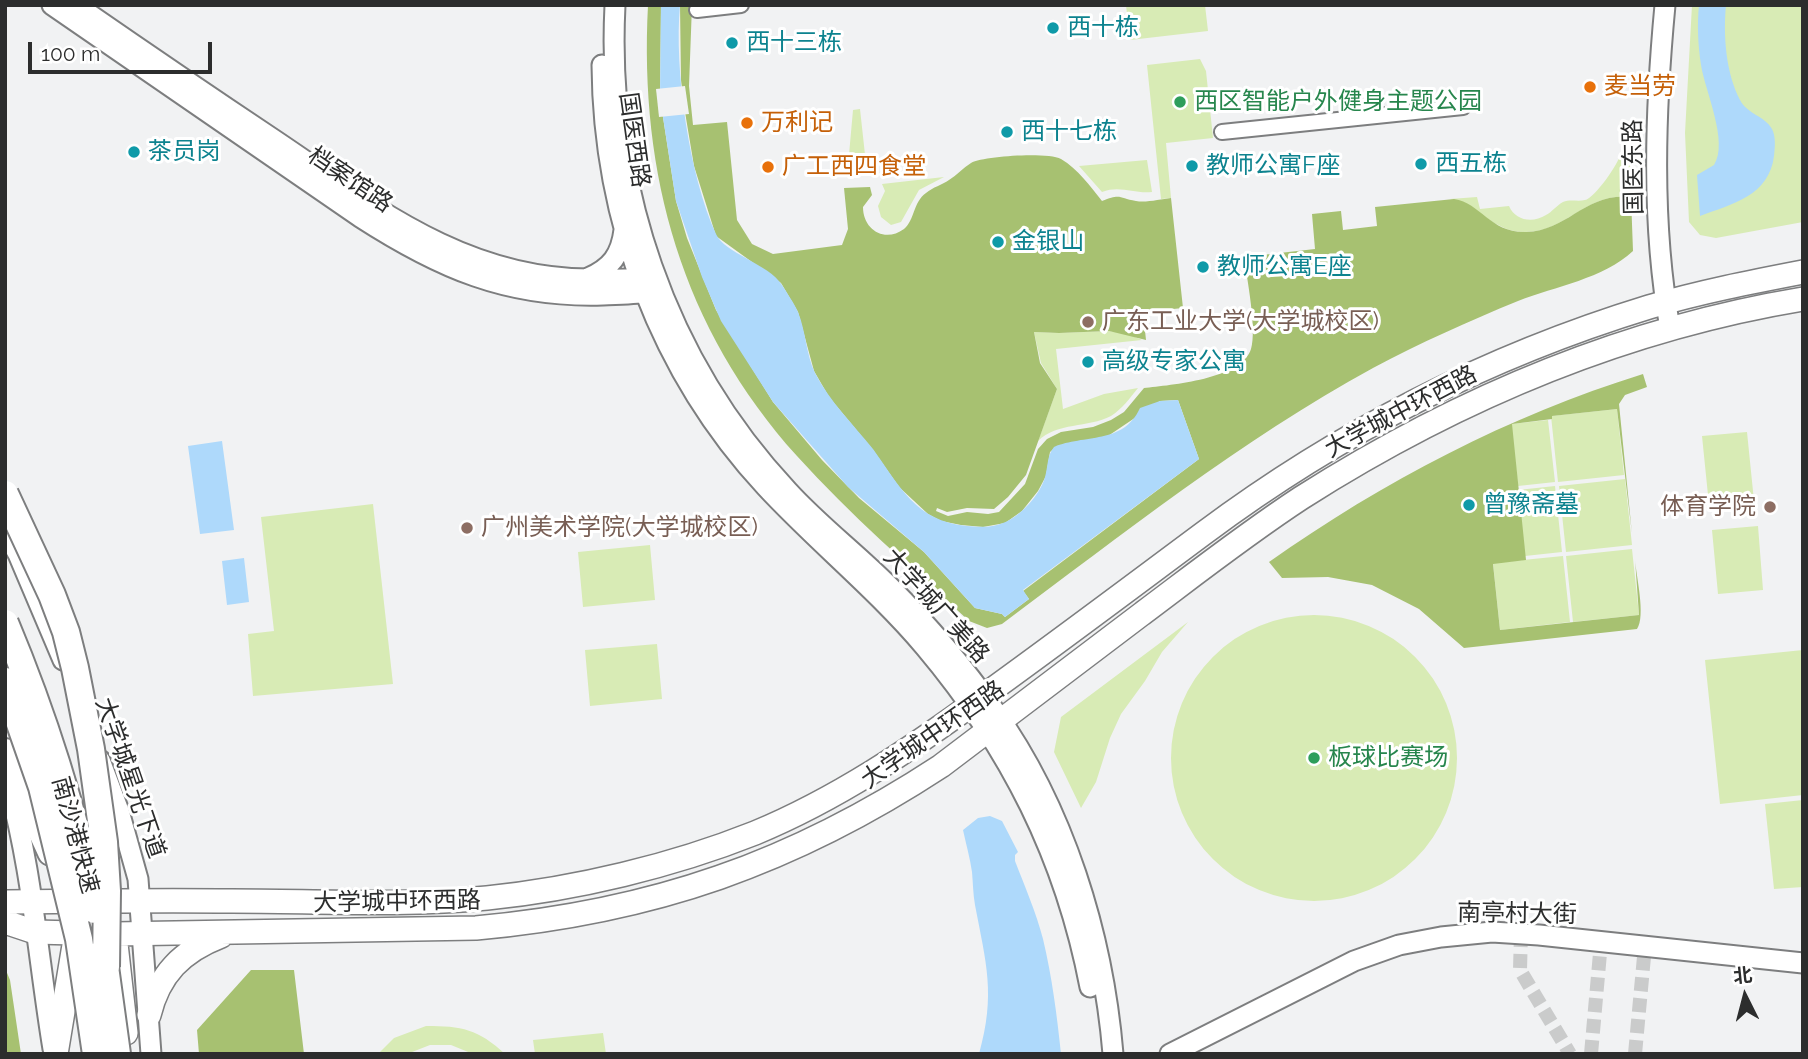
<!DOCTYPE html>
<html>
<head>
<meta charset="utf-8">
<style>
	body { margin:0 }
	#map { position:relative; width:1808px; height:1059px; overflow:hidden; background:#f1f2f3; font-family:Raleway,"Noto Sans SC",sans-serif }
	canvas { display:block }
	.frame { position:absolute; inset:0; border:7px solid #2c2d2d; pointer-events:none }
	.north { position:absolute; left:1710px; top:961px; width:70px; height:70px; -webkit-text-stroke:5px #fff; paint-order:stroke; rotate:354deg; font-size:19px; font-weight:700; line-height:28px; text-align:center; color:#2c2d2d }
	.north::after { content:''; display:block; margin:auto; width:24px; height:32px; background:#2c2d2d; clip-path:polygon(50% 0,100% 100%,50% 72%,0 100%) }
	.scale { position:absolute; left:28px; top:42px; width:184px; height:32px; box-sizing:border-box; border:4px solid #2c2d2d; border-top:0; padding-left:9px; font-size:21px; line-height:24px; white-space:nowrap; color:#2c2d2d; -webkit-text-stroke:5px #fff; paint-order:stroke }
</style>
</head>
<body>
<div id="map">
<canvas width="1808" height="1059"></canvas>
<div class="frame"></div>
<div class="north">北</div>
<div class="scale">100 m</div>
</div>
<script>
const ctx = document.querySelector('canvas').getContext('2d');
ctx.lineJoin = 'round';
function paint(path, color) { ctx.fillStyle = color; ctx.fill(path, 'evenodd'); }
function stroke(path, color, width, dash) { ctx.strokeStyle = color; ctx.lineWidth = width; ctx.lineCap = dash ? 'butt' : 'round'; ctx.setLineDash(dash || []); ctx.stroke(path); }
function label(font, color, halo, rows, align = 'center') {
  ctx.font = font + ' Raleway,"Noto Sans SC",sans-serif'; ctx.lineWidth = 6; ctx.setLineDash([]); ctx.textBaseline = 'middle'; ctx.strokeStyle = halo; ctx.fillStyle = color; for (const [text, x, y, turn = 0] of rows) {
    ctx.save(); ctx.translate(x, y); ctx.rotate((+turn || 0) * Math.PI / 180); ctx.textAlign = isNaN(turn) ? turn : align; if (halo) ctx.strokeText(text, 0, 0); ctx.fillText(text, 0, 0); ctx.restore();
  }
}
const green = new Path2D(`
	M1126,5H1205L1208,31L1130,40Z
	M1692,5H1803V222L1716,238L1700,235L1689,222L1685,133Z
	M1200,59L1206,71L1213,138L1166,143L1171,198L1161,199L1147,65Z
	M860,109L867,173L847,177L853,110Z
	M1630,153L1631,197C1586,192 1566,233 1524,232C1493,232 1478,204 1450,199L1477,197L1480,209L1509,206C1515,220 1532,224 1546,215C1552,212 1557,205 1563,202C1570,199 1578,202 1585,200C1594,199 1620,162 1620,154Z
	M1147,160L1152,192C1134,194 1120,185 1102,192L1079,166Z
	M944,177L919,190L901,222L891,225L881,217L878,206L885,191L882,184Z
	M1109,331L1128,334L1142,340L1056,349L1063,409L1104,394L1138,388C1130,398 1122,409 1111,416C1088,428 1057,422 1038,441L1057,389L1041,363L1034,332L1059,333Z
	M1617,409L1624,475L1558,482L1551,416Z
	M1548,420L1555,482L1518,486L1511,424Z
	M1747,432L1754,501L1709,505L1702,436Z
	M1625,479L1632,545L1566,552L1559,486Z
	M1555,486L1562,552L1525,556L1518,490Z
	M373,504L393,684L253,696L248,634L274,631L261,517Z
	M1758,526L1763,590L1718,594L1712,530Z
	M650,545L655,600L583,607L578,552Z
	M1632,549L1639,615L1573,622L1566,556Z
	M1563,556L1570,622L1500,630L1493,563Z
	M1171 758a143 143 0 1 1 286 0a143 143 0 1 1-286 0Z
	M1188,622L1162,652L1145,681L1121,714L1110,738L1096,782L1081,808L1054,752L1061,717Z
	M657,644L662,699L590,706L585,650Z
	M1803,650V795L1720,804L1705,660Z
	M1803,800V887L1774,889L1765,804Z
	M426,1026C462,1026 478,1029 505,1054H473L451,1045H430L407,1054H378L394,1038Z
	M603,1033L606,1054H535L533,1040Z`);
const forest = new Path2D(`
	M648,5H661L660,98L676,201L687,238L716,310L773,402L822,460L859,498L924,552L975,608L1002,614L1005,617L1029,599L1023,591L1199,459L1178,400L1160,401L1108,436L1057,446L1050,452L1046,476L1038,491L1022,511L1005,523L983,527L961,525L941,521L928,514L899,487L873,450L829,397L814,371L798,312L781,283L716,236L694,166L685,112L681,80L680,5H692L689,86L693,125L727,122L737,220L752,244L773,254L842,245L848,229L844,188L870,187L872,195L863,207C863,230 885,243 904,229C915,220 913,202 926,193C933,187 942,185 949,180C957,175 963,168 971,163C984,156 1047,152 1061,159C1078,169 1090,186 1102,201C1121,193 1119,198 1136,201C1146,203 1161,199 1171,198L1183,308L1143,312L1146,340L1109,331L1059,333L1034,332L1040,363L1057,389L1026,475L1008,497L994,509L967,508L947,512L937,508L936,511L948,516L967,512L988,514L999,512L1025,484L1038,449L1047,439L1061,432L1093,427L1111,420L1124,412L1144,388C1171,385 1242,379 1251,349C1257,329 1247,279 1244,257L1315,249L1312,214L1341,211L1343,230L1377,226L1375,207L1454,199C1481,203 1490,233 1526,232C1568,231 1586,192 1631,197L1633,251C1603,279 1556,286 1518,301C1469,321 1420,343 1373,368C1241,440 1123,534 1002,624L987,628L969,621C911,567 850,515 797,456C682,328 639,175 648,5Z
	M1643,374L1647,387L1625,395L1619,404L1632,534L1617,409L1552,416V419L1512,424L1526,560L1493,564L1500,630L1639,615L1635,559C1636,576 1646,616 1637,629L1464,648L1419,609L1372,585L1328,577L1282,578L1269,562C1384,481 1508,416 1643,374Z
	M5,968L10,980L21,1054H5Z
	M251,970H294L304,1054H199L197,1030Z`);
const water = new Path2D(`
	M661,5H680C674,70 689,175 716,234C724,253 769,264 782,285C787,293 794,303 798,312C806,332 806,354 815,373C830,402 853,424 873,449C900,486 915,521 967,526C978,527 992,528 1003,523C1020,517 1040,495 1045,477C1048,467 1047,455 1054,447C1084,434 1123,445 1140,408L1160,401L1178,400L1199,459L1023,590L1029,599L1005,617L1002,614L975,608L924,552L848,487L773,402L721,321L702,277L676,201L660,98Z
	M1699,5H1726C1723,36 1726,73 1740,100C1747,114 1765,116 1772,129C1776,137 1775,147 1774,156C1769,196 1732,204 1700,216L1697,175L1714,165C1729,142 1705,91 1701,65C1698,45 1697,25 1699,5Z
	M222,441L234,530L200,534L188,446Z
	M244,558L249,602L227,605L222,561Z
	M990,816L1002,821L1018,852L1015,855V861C1025,887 1036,912 1043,939C1052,977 1057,1015 1061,1054H979C996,994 986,963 975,905C973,894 973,883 972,872C970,858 966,844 963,830L978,818Z`);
const pier = new Path2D(`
	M685,86L689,114L659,117L656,89Z`);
const streetTunnel = new Path2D(`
	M1521,933L1520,970L1570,1054
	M1591,1054L1601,942
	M1635,1054L1645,946`);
const street = new Path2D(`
	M697,10L741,5
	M1222,132L1463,107`);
const secondary = new Path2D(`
	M52,5L360,217C439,268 507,298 603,295C621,294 640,295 657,289
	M76,5C141,50 207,95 273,139C373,206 465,280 592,279C611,279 631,281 650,276
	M615,5C606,184 665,360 788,491C819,525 856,553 889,586C927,624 963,666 994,710C1064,808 1103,934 1113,1054
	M1665,5C1655,111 1651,223 1670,328
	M602,65C603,220 660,373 766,487C817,542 876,589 925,647C1010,748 1065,857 1090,987
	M588,278C611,268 621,255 624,230
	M5,531L18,554L63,660
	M100,760L119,811L138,879L151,1054
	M6,776C32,865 38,958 53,1049
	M1170,1054L1354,961L1399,945L1441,937L1492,932L1539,935L1803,963`);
const primary = new Path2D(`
	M5,902C81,901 156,900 232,901C316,901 403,906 487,898C576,889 672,866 755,833C837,799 911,749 982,697C1057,643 1130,588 1204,533C1338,433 1489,356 1649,307C1700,292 1751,282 1803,272
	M5,922L35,932L115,934L476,928C653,912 793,863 941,766C1009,715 1076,664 1143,613C1195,574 1246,534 1301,498C1455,400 1622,329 1803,299
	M115,935L126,1033
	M149,1015C159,974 182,951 221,936
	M56,1054L75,939`);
const highway = new Path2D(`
	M5,752L51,852`);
const highwayBridge = new Path2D(`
	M5,494L52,595L66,632L75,668L91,749L104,842L107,891L106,967
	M5,623C44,716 74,812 95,910
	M5,681L42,787L79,939L96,1054
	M103,952L117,1054`);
const markers = [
	[1053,28,7,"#0f9aa8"],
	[732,43,7,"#0f9aa8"],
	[1590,87,7,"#e8710a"],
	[1180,102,7,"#2e9e5b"],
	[747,123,7,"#e8710a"],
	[1007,132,7,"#0f9aa8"],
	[134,152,7,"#0f9aa8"],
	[1421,164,7,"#0f9aa8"],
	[1192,166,7,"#0f9aa8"],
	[768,167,7,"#e8710a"],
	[998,242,7,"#0f9aa8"],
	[1203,267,7,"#0f9aa8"],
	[1088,322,7,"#8d6e63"],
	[1088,362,7,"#0f9aa8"],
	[1469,505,7,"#0f9aa8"],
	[1770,507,7,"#8d6e63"],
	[467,528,7,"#8d6e63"],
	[1314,758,7,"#2e9e5b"]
];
const cultureNames = [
	["西十栋",1067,28],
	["西十三栋",746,43],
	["西十七栋",1021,132],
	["茶员岗",148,152],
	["西五栋",1435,164],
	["教师公寓F座",1206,166],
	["金银山",1012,242],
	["教师公寓E座",1217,267],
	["高级专家公寓",1102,362],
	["曾豫斋墓",1483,505]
];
const foodNames = [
	["麦当劳",1604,87],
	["万利记",761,123],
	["广工西四食堂",782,167]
];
const leisureNames = [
	["西区智能户外健身主题公园",1194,102],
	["板球比赛场",1328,758]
];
const streetNames = [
	["国医西路",634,140,82],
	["国医东路",1634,167,-91],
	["档案馆路",350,180,34],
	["大学城中环西路",1401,412,-28],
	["大学城广美路",936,606,48],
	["大学城中环西路",933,735,-35],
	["大学城星光下道",130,778,71],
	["南沙港快速",75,835,75],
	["大学城中环西路",397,902,-1],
	["南亭村大街",1517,914,1]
];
const educationNames = [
	["广东工业大学(大学城校区)",1102,322],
	["体育学院",1756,507,"right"],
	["广州美术学院(大学城校区)",481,528]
];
paint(green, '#d8ebb5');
paint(forest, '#a7c171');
paint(water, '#aed9fb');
paint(pier, '#f1f2f3');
stroke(streetTunnel, '#cacbcb', 14, [14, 7]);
stroke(street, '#7d7e7f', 18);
stroke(secondary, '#7d7e7f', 23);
stroke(primary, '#7d7e7f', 26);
stroke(highway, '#7d7e7f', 30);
stroke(street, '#fff', 14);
stroke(secondary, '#fff', 19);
stroke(primary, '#fff', 23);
stroke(highway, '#fff', 26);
stroke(highwayBridge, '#7d7e7f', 30, []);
stroke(highwayBridge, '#fff', 26);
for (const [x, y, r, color] of markers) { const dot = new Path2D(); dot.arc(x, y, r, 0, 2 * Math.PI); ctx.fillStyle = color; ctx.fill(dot); stroke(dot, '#fff', 2.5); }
label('24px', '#0d838f', '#fff', cultureNames, 'left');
label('24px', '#c56008', '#fff', foodNames, 'left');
label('24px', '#27864d', '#fff', leisureNames, 'left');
label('24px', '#2c2d2d', '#fff', streetNames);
label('24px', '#785e54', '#fff', educationNames, 'left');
</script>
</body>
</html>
